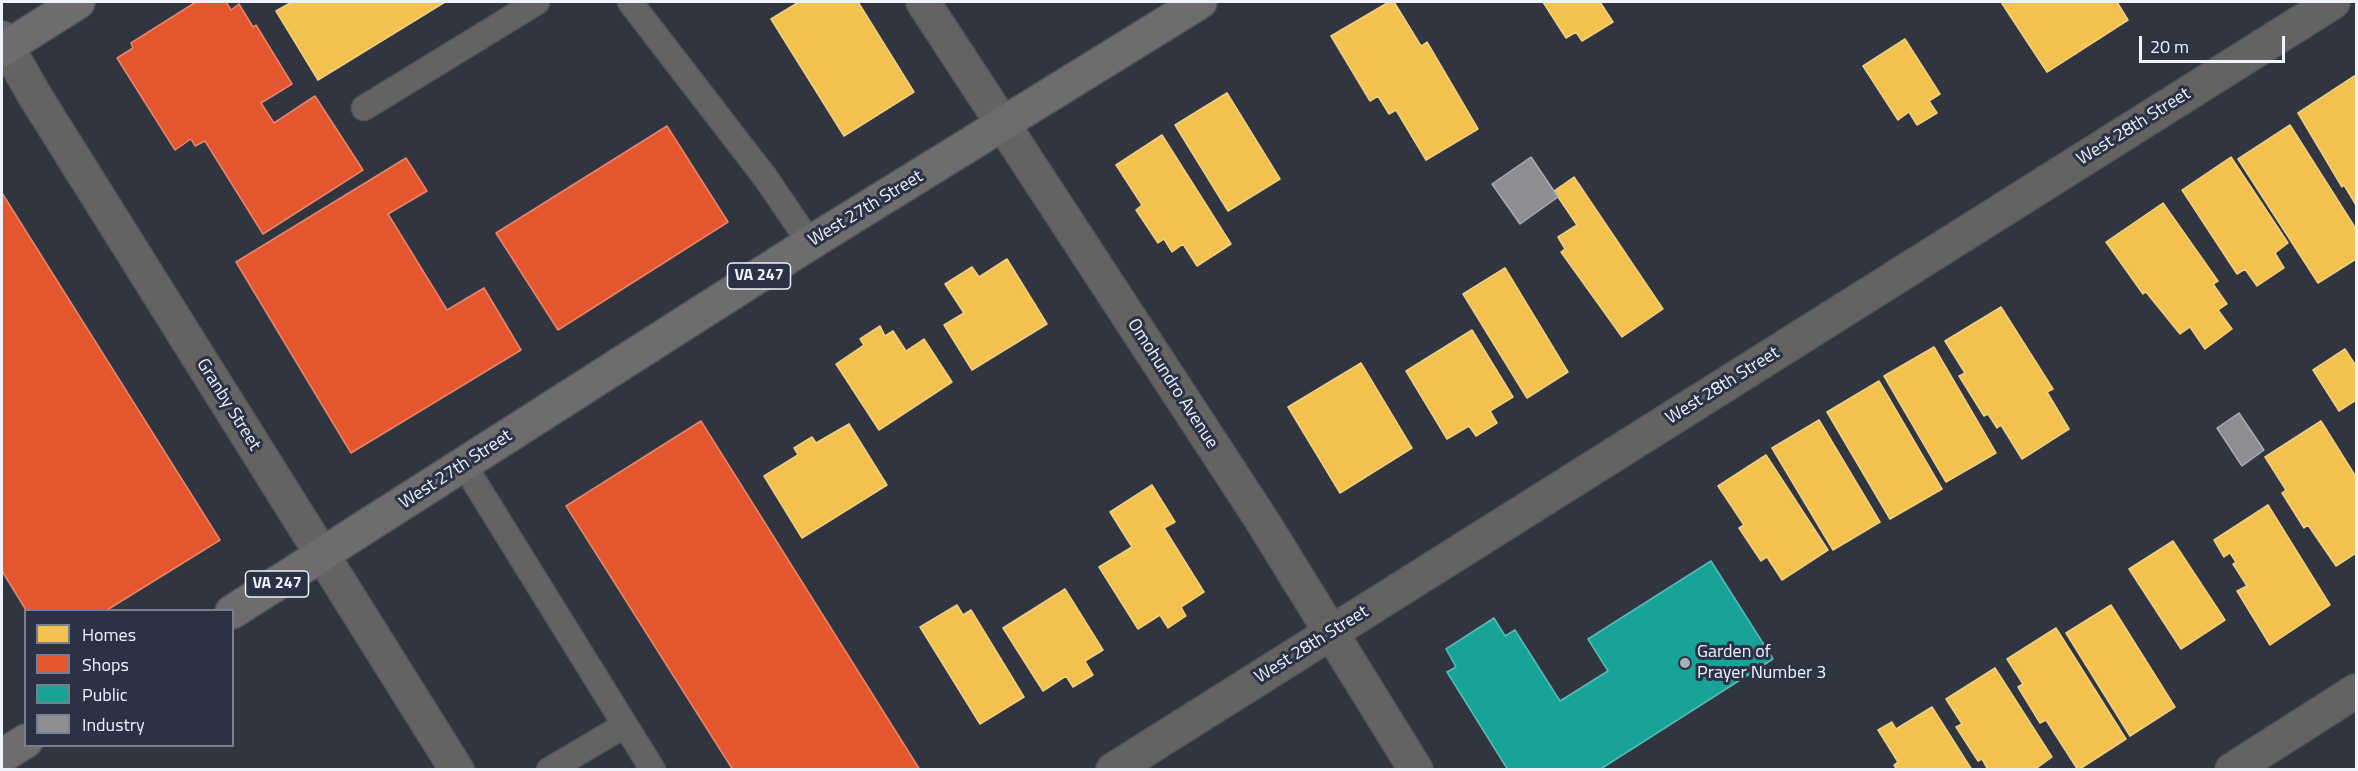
<!DOCTYPE html>
<html>
<head>
<meta charset="utf-8">
<style>
	body { margin:0 }
	#map { position:relative; width:2358px; height:771px; overflow:hidden; background:#31353f; font-family:"Titillium Web",sans-serif }
	canvas { display:block }
	.frame { position:absolute; inset:0; border:3px solid #eff3fd; pointer-events:none }
	.legend { position:absolute; left:24px; top:609px; width:210px; height:138px; box-sizing:border-box; background:#2b3245; border:2px solid #797f8f; margin:0; padding:8px 10px; list-style:none; font-size:18px; color:#eff3fd }
	.legend li { display:flex; align-items:center; gap:12px; height:30px }
	.legend b { width:30px; border:2px solid #797f8f }
	.scale { position:absolute; left:2139px; top:36px; width:146px; height:27px; box-sizing:border-box; border:3px solid #eff3fd; border-top:0; padding-left:8px; font-size:18px; line-height:21px; white-space:nowrap; color:#eff3fd; -webkit-text-stroke:4px #2b3245; paint-order:stroke }
</style>
</head>
<body>
<div id="map">
<canvas width="2358" height="771"></canvas>
<div class="frame"></div>
<ul class="legend">
<li><b style="height:16px;background:#f2c14e"></b>Homes</li>
<li><b style="height:16px;background:#e4572e"></b>Shops</li>
<li><b style="height:16px;background:#17a398"></b>Public</li>
<li><b style="height:16px;background:#8d8d92"></b>Industry</li>
</ul>
<div class="scale">20 m</div>
</div>
<script>
const ctx = document.querySelector('canvas').getContext('2d');
ctx.lineJoin = 'round';
function paint(path, color) { ctx.fillStyle = color; ctx.fill(path, 'evenodd'); }
function stroke(path, color, width, dash) { ctx.strokeStyle = color; ctx.lineWidth = width; ctx.lineCap = dash ? 'butt' : 'round'; ctx.setLineDash(dash || []); ctx.stroke(path); }
function label(font, color, halo, rows, align = 'center') {
  ctx.font = font + ' "Titillium Web",sans-serif'; ctx.lineWidth = 6; ctx.setLineDash([]); ctx.textBaseline = 'middle'; ctx.strokeStyle = halo; ctx.fillStyle = color; for (const [text, x, y, turn = 0] of rows) {
    ctx.save(); ctx.translate(x, y); ctx.rotate((+turn || 0) * Math.PI / 180); ctx.textAlign = isNaN(turn) ? turn : align; if (halo) ctx.strokeText(text, 0, 0); ctx.fillText(text, 0, 0); ctx.restore();
  }
}
const homes = new Path2D(`
	M292,2H445L318,80L276,11Z
	M799,2H858L914,92L844,136L771,19Z
	M1389,2H1394L1421,46L1427,42L1478,129L1426,160L1396,110L1389,114L1378,96L1370,101L1331,36Z
	M1543,2H1600L1613,22L1582,41L1576,32L1566,38Z
	M2001,2H2117L2128,20L2047,72Z
	M1905,39L1940,94L1929,101L1937,113L1917,125L1909,112L1898,120L1863,66Z
	M2356,75V205L2344,185L2342,187L2298,113Z
	M1227,93L1280,179L1228,211L1175,125Z
	M2290,125L2356,229V259L2318,283L2238,159Z
	M1162,135L1231,244L1197,266L1183,244L1172,252L1164,239L1158,243L1136,210L1142,205L1116,165Z
	M2231,157L2288,243L2275,253L2284,268L2257,286L2245,269L2237,274L2182,190Z
	M1574,177L1663,309L1622,337L1561,252L1565,249L1558,237L1577,225L1554,191Z
	M2163,203L2218,281L2213,284L2227,304L2218,310L2232,329L2205,349L2190,327L2180,334L2146,292L2143,294L2106,242Z
	M1007,259L1047,324L972,370L944,325L964,313L945,284L972,267L979,277Z
	M1505,268L1568,372L1527,398L1463,294Z
	M2001,307L2053,389L2047,392L2069,429L2022,459L2001,425L1997,428L1988,414L1984,416L1959,376L1965,373L1945,341Z
	M880,326L885,336L893,331L906,351L924,339L952,382L879,430L836,364L864,345L860,339Z
	M1472,330L1513,397L1490,411L1497,423L1476,436L1469,426L1447,439L1406,371Z
	M1934,347L1996,453L1946,482L1884,376Z
	M2345,349L2356,366V400L2339,411L2313,370Z
	M1361,363L1412,448L1340,493L1288,407Z
	M1879,381L1942,489L1890,519L1827,412Z
	M1819,420L1880,522L1833,550L1772,448Z
	M2321,421L2356,477V553L2336,566L2308,525L2304,528L2282,493L2286,490L2265,457Z
	M849,424L887,485L802,538L764,476L798,455L794,448L812,437L816,443Z
	M1766,455L1828,550L1782,580L1767,557L1761,561L1739,528L1744,525L1718,486Z
	M1152,485L1175,522L1164,528L1204,592L1181,607L1186,616L1168,628L1160,615L1138,629L1099,567L1132,547L1110,512Z
	M2268,505L2330,605L2270,645L2237,591L2247,586L2233,564L2236,562L2230,553L2224,557L2214,540Z
	M2173,541L2225,620L2181,649L2129,569Z
	M1065,589L1103,650L1085,661L1093,675L1073,687L1066,676L1043,691L1003,628Z
	M957,605L963,615L971,610L1024,697L980,724L920,627Z
	M2111,605L2175,707L2130,736L2066,633Z
	M2056,628L2126,739L2078,770L2046,720L2040,723L2018,687L2023,684L2007,659Z
	M1995,668L2052,757L2034,770H1988L1982,759L1978,761L1956,727L1962,724L1946,699Z
	M1932,707L1972,770H1897L1894,765L1898,762L1878,730L1892,722L1896,729Z`);
const shops = new Path2D(`
	M196,2H226L231,10L239,4L253,27L256,25L292,84L261,103L274,123L315,96L363,170L263,234L205,141L195,146L191,139L175,150L117,58L133,48L131,43Z
	M667,126L728,222L558,330L496,233Z
	M406,158L427,191L388,214L447,310L484,288L521,350L351,453L236,262Z
	M2,193L220,540L107,610H26L2,571Z
	M701,421L920,770H733L566,506Z`);
const public = new Path2D(`
	M1711,561L1773,659L1599,770H1508L1447,672L1456,667L1446,649L1494,618L1505,636L1515,630L1560,701L1608,671L1588,639Z`);
const industry = new Path2D(`
	M1531,157L1558,197L1520,224L1492,184Z
	M2239,413L2264,450L2242,466L2217,428Z`);
const service = new Path2D(`
	M630,2L765,177L810,243
	M364,108L537,2
	M464,465L653,770
	M549,770L625,725`);
const minor = new Path2D(`
	M923,2L1261,519L1416,770
	M1113,770L2333,2
	M2232,770L2356,691`);
const tertiary = new Path2D(`
	M2,38L35,96L457,770`);
const primary = new Path2D(`
	M2,50L78,2
	M232,612L810,243L1200,2
	M2,756L26,741`);
const markers = [
	[1685,663,6,"#acb0ba"]
];
const shields = [
	[759,276,63],
	[277,584,63]
];
const shieldNames = [
	["VA 247",759,276],
	["VA 247",277,584]
];
const streetNames = [
	["West 28th Street",2134,127,-32],
	["West 27th Street",866,209,-31],
	["Omohundro Avenue",1172,384,57],
	["West 28th Street",1723,386,-32],
	["Granby Street",228,405,58],
	["West 27th Street",456,470,-33],
	["West 28th Street",1312,645,-32]
];
const poiNames = [
	["Garden of",1697,653],
	["Prayer Number 3",1697,674]
];
paint(homes, '#f2c14e');
stroke(homes, '#f1d082', 1.5);
paint(shops, '#e4572e');
stroke(shops, '#e7866c', 1.5);
paint(public, '#17a398');
stroke(public, '#58bbb6', 1.5);
paint(industry, '#8d8d92');
stroke(industry, '#aaacb2', 1.5);
stroke(service, '#50545d', 27);
stroke(minor, '#50545d', 36);
stroke(tertiary, '#50545d', 36);
stroke(primary, '#50545d', 36);
stroke(service, '#656362', 24);
stroke(minor, '#656362', 33);
stroke(tertiary, '#656362', 33);
stroke(primary, '#6e6c6c', 33);
for (const [x, y, r, color] of markers) { const dot = new Path2D(); dot.arc(x, y, r, 0, 2 * Math.PI); ctx.fillStyle = color; ctx.fill(dot); stroke(dot, '#2b3245', 2); }
for (const [x, y, w] of shields) { const box = new Path2D(); box.roundRect(x - w / 2, y - 13, w, 26, 4.5); ctx.fillStyle = '#2b3245'; ctx.fill(box); stroke(box, '#eff3fd', 1.5); }
label('bold 16px', '#eff3fd', null, shieldNames);
label('18px', '#eff3fd', '#2b3245', streetNames);
label('18px', '#eff3fd', '#2b3245', poiNames, 'left');
</script>
</body>
</html>
